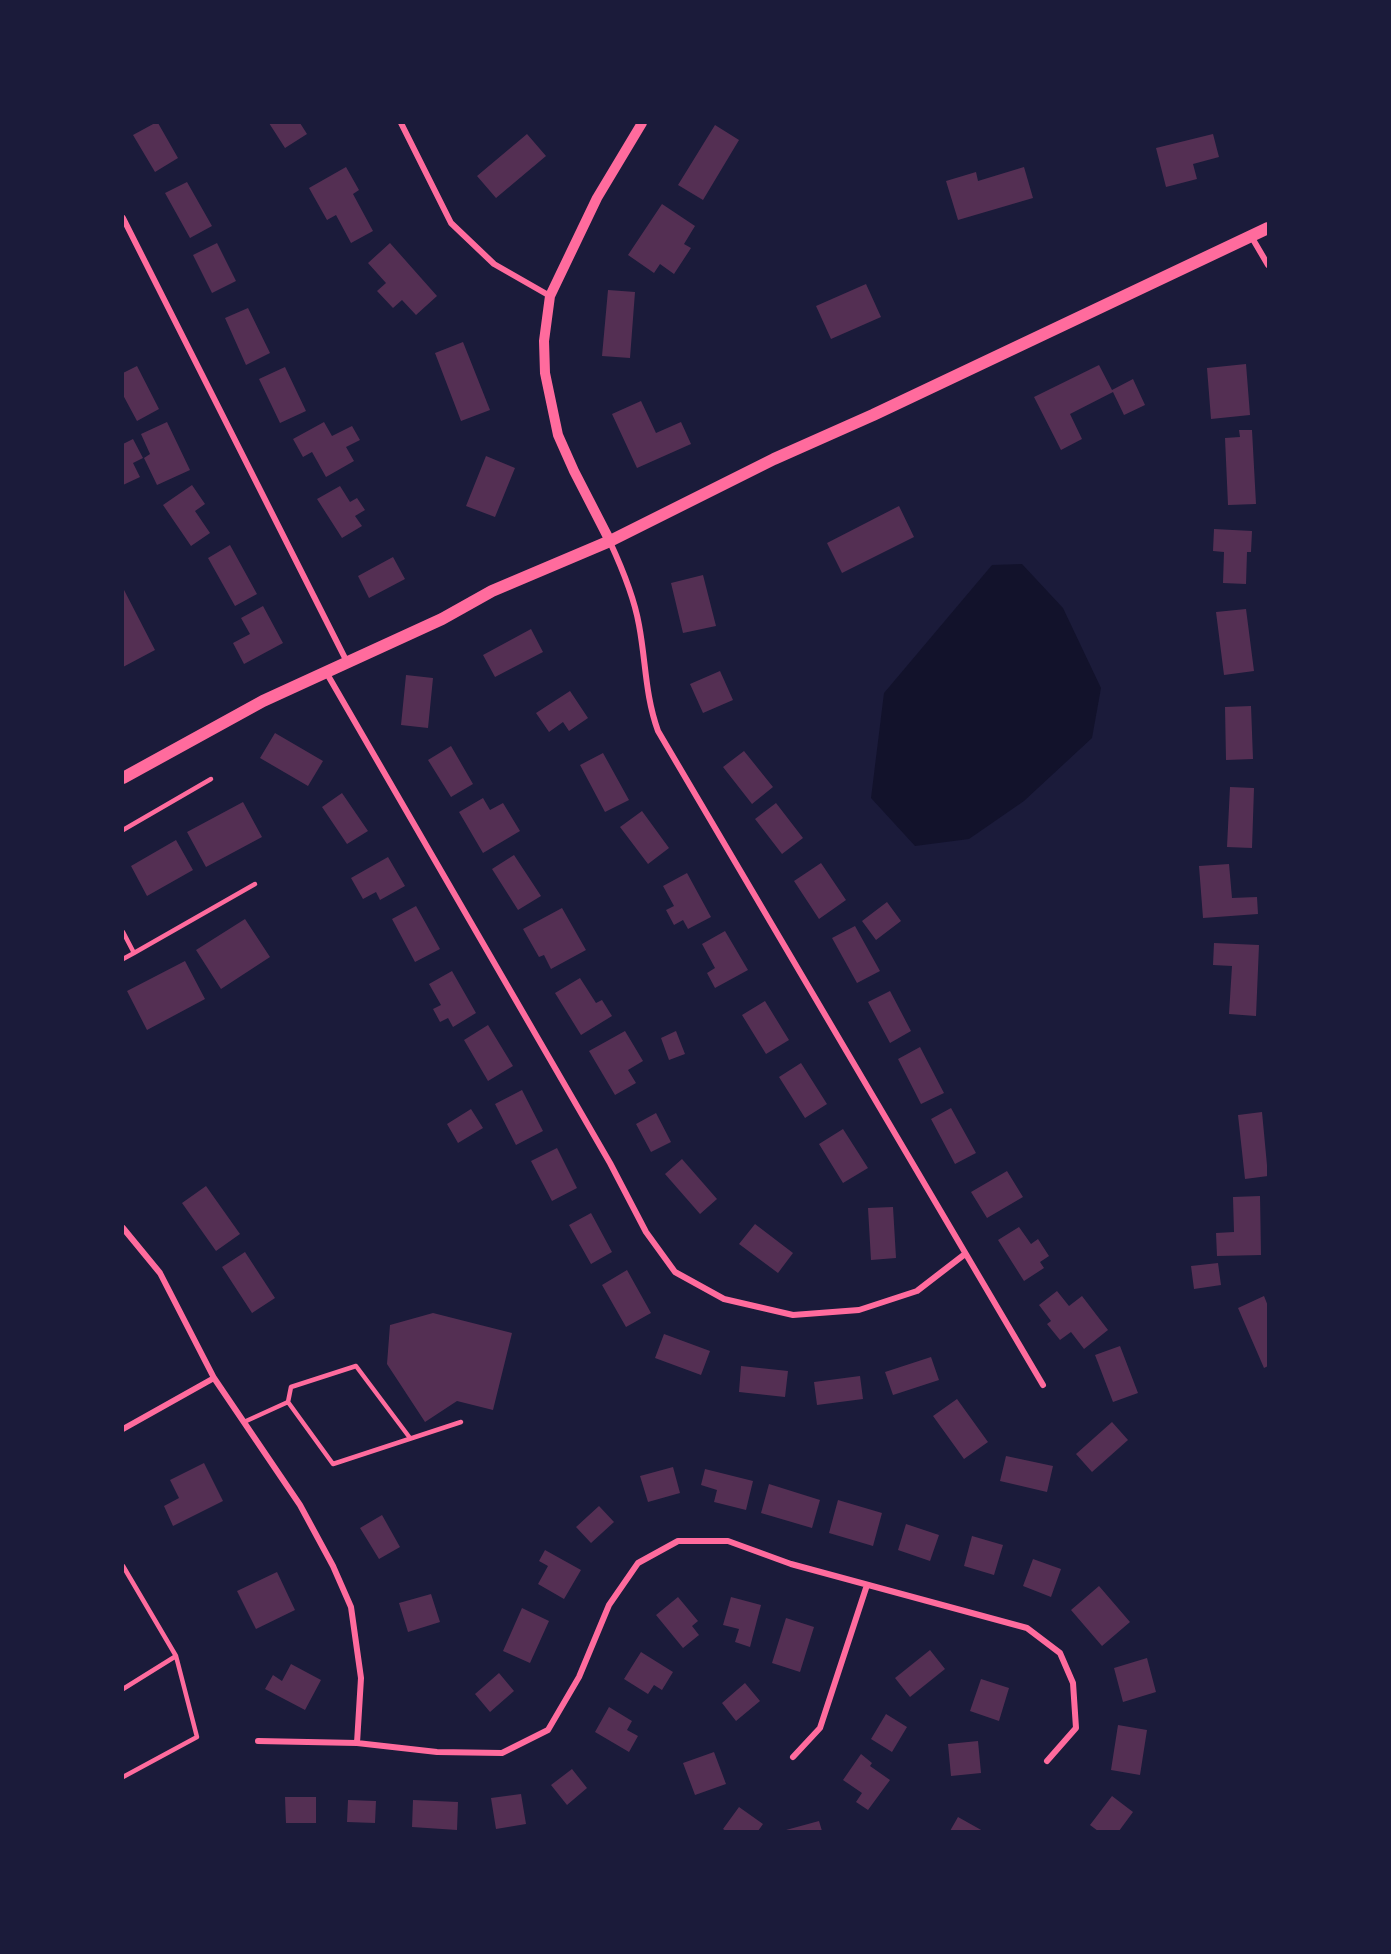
<!DOCTYPE html>
<html>
<head>
<meta charset="utf-8">
<style>
	body { margin:0 }
	#map { position:relative; width:1391px; height:1954px; overflow:hidden; background:#1b1b3a; font-family:"Varela Round",sans-serif }
	canvas { display:block }
	.frame { position:absolute; inset:0; border:124px solid #1b1b3a; pointer-events:none }
</style>
</head>
<body>
<div id="map">
<canvas width="1391" height="1954"></canvas>
<div class="frame"></div>
</div>
<script>
const ctx = document.querySelector('canvas').getContext('2d');
ctx.lineJoin = 'round';
function paint(path, color) { ctx.fillStyle = color; ctx.fill(path, 'evenodd'); }
function stroke(path, color, width, dash) { ctx.strokeStyle = color; ctx.lineWidth = width; ctx.lineCap = dash ? 'butt' : 'round'; ctx.setLineDash(dash || []); ctx.stroke(path); }
const water = new Path2D(`
	M1022,564L1063,608L1101,688L1092,738L1024,801L969,839L915,846L871,798L884,693L992,565Z`);
const building = new Path2D(`
	M155,123H158L178,158L155,172L133,135Z
	M269,123H300L307,134L285,148Z
	M715,125L739,140L703,200L678,185Z
	M527,134L546,156L496,198L477,176Z
	M1213,134L1219,157L1193,164L1197,179L1166,187L1156,148Z
	M346,167L359,190L353,194L373,231L351,243L336,215L327,220L309,188Z
	M1024,167L1033,198L958,220L946,181L976,172L978,181Z
	M187,182L212,226L190,238L165,193Z
	M662,204L695,226L684,244L691,248L674,274L660,264L654,273L628,255Z
	M217,243L236,281L212,293L193,255Z
	M390,243L437,296L416,315L402,300L393,308L377,291L386,283L368,263Z
	M866,284L881,317L831,339L816,306Z
	M608,290L635,292L630,358L602,356Z
	M248,308L270,353L246,365L225,318Z
	M463,342L490,410L461,421L435,353Z
	M1246,364L1250,415L1211,419L1207,368Z
	M1099,365L1112,390L1133,379L1145,405L1124,415L1113,392L1070,414L1082,439L1061,450L1034,397Z
	M137,366L159,409L137,421L123,395V373Z
	M285,367L306,411L280,423L259,379Z
	M641,401L656,433L681,422L691,444L637,468L612,414Z
	M167,422L190,470L157,485L144,458L150,454L141,434Z
	M324,422L332,436L352,426L360,440L346,447L354,461L326,477L312,452L303,457L293,439Z
	M1239,430H1252L1256,504L1228,505L1225,438L1240,437Z
	M133,439L143,458L133,463L140,477L123,485V444Z
	M486,456L515,468L495,517L466,506Z
	M192,485L205,504L195,511L210,533L191,546L163,505Z
	M340,486L350,502L357,498L365,510L355,516L362,526L342,538L317,499Z
	M899,506L914,537L842,573L827,543Z
	M1214,529L1252,531L1251,552H1247L1246,584L1223,583L1224,552L1213,551Z
	M230,545L257,594L235,606L208,558Z
	M393,557L405,579L369,598L358,576Z
	M703,575L716,626L683,633L671,583Z
	M123,588L155,650L123,667Z
	M263,606L283,643L244,664L233,643L250,634L241,618Z
	M1246,609L1254,671L1224,675L1216,612Z
	M531,629L543,652L495,677L483,655Z
	M720,671L733,700L703,713L690,684Z
	M406,675L433,678L428,728L401,725Z
	M570,691L588,718L569,731L563,722L549,732L536,713Z
	M1251,706L1253,759L1226,760L1225,707Z
	M275,733L323,761L308,786L260,758Z
	M451,746L473,784L451,797L428,760Z
	M744,751L773,787L752,804L723,767Z
	M603,753L629,800L605,812L580,765Z
	M1230,787L1254,788L1252,848L1227,847Z
	M342,793L368,831L347,844L322,807Z
	M483,798L490,810L503,803L520,831L483,853L459,812Z
	M243,802L262,837L206,867L187,832Z
	M776,803L803,838L782,854L755,819Z
	M642,811L669,848L648,864L620,827Z
	M176,840L193,870L147,896L131,866Z
	M514,855L541,896L518,910L492,869Z
	M388,857L405,886L380,900L376,892L363,899L351,878Z
	M821,863L846,900L819,919L794,881Z
	M1229,864L1232,898L1257,897L1258,914L1203,918L1199,866Z
	M687,873L711,917L688,929L683,920L674,925L666,910L674,906L663,886Z
	M887,902L901,921L876,940L862,921Z
	M416,906L440,949L415,962L392,919Z
	M562,908L586,950L551,969L544,955L539,957L523,929Z
	M245,919L270,957L221,989L196,950Z
	M855,926L880,971L857,983L832,938Z
	M725,931L748,970L715,988L707,973L715,968L702,944Z
	M1214,943L1259,945L1256,1016L1229,1014L1232,966L1213,965Z
	M185,961L205,999L147,1030L127,991Z
	M452,971L476,1013L453,1027L448,1018L440,1022L433,1009L441,1005L429,984Z
	M580,978L596,1003L602,1000L612,1016L581,1035L555,993Z
	M890,991L911,1031L890,1043L868,1002Z
	M765,1001L789,1040L766,1054L742,1015Z
	M488,1025L513,1066L488,1081L464,1040Z
	M625,1031L643,1061L628,1070L636,1083L615,1095L589,1051Z
	M676,1031L685,1054L669,1060L661,1038Z
	M920,1047L944,1093L921,1104L898,1059Z
	M801,1063L827,1104L805,1118L779,1077Z
	M522,1090L543,1131L516,1145L495,1104Z
	M951,1108L976,1153L955,1164L931,1119Z
	M471,1109L483,1128L458,1143L447,1124Z
	M1262,1112L1268,1176L1245,1179L1238,1115Z
	M656,1113L671,1142L651,1152L636,1124Z
	M843,1129L868,1168L843,1183L819,1144Z
	M557,1148L577,1188L552,1201L531,1161Z
	M682,1159L717,1199L700,1214L665,1174Z
	M1007,1171L1023,1197L987,1218L971,1192Z
	M206,1186L240,1234L216,1251L182,1203Z
	M1260,1196L1261,1255L1217,1256L1216,1233L1234,1232L1233,1197Z
	M893,1207L896,1258L871,1260L868,1208Z
	M591,1213L612,1252L591,1264L569,1225Z
	M755,1224L793,1253L778,1273L739,1244Z
	M1019,1227L1031,1244L1038,1239L1049,1256L1040,1262L1044,1268L1024,1281L998,1240Z
	M245,1252L275,1298L252,1313L222,1267Z
	M1218,1263L1221,1285L1194,1289L1191,1266Z
	M627,1270L651,1313L626,1327L602,1285Z
	M1057,1291L1069,1306L1082,1296L1108,1330L1084,1349L1071,1332L1060,1340L1047,1324L1051,1321L1039,1305Z
	M1264,1296L1268,1306V1366L1264,1368L1238,1308Z
	M433,1313L512,1333L493,1410L457,1401L425,1422L387,1364L390,1325Z
	M664,1334L710,1351L701,1375L655,1358Z
	M1120,1346L1138,1393L1113,1402L1095,1355Z
	M931,1357L939,1380L893,1395L885,1372Z
	M741,1366L788,1371L785,1397L739,1392Z
	M860,1376L863,1399L817,1405L814,1382Z
	M957,1399L988,1442L964,1459L933,1416Z
	M1112,1422L1128,1440L1092,1472L1076,1454Z
	M1006,1456L1053,1466L1047,1492L1000,1481Z
	M204,1463L223,1501L173,1526L164,1506L179,1498L170,1480Z
	M673,1467L680,1493L648,1502L640,1476Z
	M705,1469L753,1481L746,1510L714,1502L717,1490L701,1485Z
	M769,1484L820,1500L812,1528L761,1513Z
	M838,1500L882,1513L873,1546L829,1533Z
	M599,1506L614,1522L591,1543L576,1527Z
	M382,1515L400,1547L379,1559L360,1528Z
	M906,1524L939,1535L930,1561L898,1550Z
	M972,1536L1003,1545L994,1575L964,1566Z
	M545,1550L581,1570L564,1599L538,1584L548,1566L539,1561Z
	M1033,1559L1061,1569L1051,1597L1023,1586Z
	M277,1572L295,1610L256,1629L237,1591Z
	M1099,1586L1130,1622L1102,1646L1071,1610Z
	M431,1594L440,1622L408,1632L399,1603Z
	M678,1597L698,1621L692,1626L699,1635L683,1648L656,1615Z
	M731,1597L761,1605L750,1647L735,1642L739,1629L723,1625Z
	M522,1608L549,1621L530,1663L503,1651Z
	M786,1618L814,1627L800,1672L772,1663Z
	M930,1650L945,1669L910,1697L895,1678Z
	M641,1652L673,1672L662,1690L654,1685L648,1694L624,1679Z
	M1147,1658L1156,1692L1123,1702L1114,1668Z
	M291,1664L321,1680L305,1710L265,1689L273,1675L282,1681Z
	M499,1673L514,1691L490,1712L475,1694Z
	M981,1679L1009,1688L999,1721L970,1711Z
	M745,1683L760,1701L736,1721L722,1703Z
	M609,1707L632,1721L627,1730L638,1736L629,1752L595,1732Z
	M886,1714L907,1727L892,1752L871,1739Z
	M1118,1725L1147,1730L1140,1775L1111,1770Z
	M978,1741L981,1773L951,1776L948,1744Z
	M714,1752L726,1784L695,1795L683,1763Z
	M861,1754L872,1763L870,1766L890,1780L868,1810L856,1802L862,1793L843,1780Z
	M572,1769L587,1788L567,1805L551,1785Z
	M521,1794L526,1824L496,1829L491,1798Z
	M1112,1796L1133,1812L1119,1831H1098L1090,1825Z
	M285,1797H316V1823H286Z
	M348,1800L376,1801L375,1823L347,1822Z
	M413,1800L458,1802L457,1830L412,1827Z
	M739,1807L763,1824L758,1831H726L723,1829Z
	M958,1817L983,1831H950Z
	M819,1821L822,1831H786V1830Z`);
const service = new Path2D(`
	M123,830L211,779
	M123,932L134,953L255,884
	M123,959L134,953
	M288,1402L291,1387L356,1366L410,1438
	M244,1422L288,1402L333,1464L461,1422
	M123,1566L176,1656
	M123,1689L176,1656L197,1737L123,1777`);
const minor = new Path2D(`
	M401,123L451,223L494,264L550,296
	M123,218L347,662
	M1251,236L1268,265
	M610,542C622,568 634,596 639,625C646,662 645,695 658,731L1043,1385
	M326,672L610,1163L646,1232L675,1272L724,1299L793,1315L859,1310L917,1291L965,1254
	M123,1228L160,1273L214,1378L300,1505L333,1566L351,1607L361,1678L357,1743
	M123,1429L214,1378
	M258,1741L357,1743L437,1752L502,1753L548,1730L579,1677L609,1605L638,1563L678,1541H728L791,1564L1027,1628L1060,1653L1073,1683L1076,1728L1047,1761
	M793,1757L820,1728L867,1585`);
const tertiary = new Path2D(`
	M610,541L574,471L558,435L545,373L544,341L550,296L597,198L642,123`);
const secondary = new Path2D(`
	M123,778L263,701L442,619L492,591L610,541L774,459L873,415L1268,228`);
paint(water, '#12122b');
paint(building, '#542f53');
stroke(service, '#ff6b9d', 4.5);
stroke(minor, '#ff6b9d', 6);
stroke(tertiary, '#ff6b9d', 10);
stroke(secondary, '#ff6b9d', 12);
</script>
</body>
</html>
